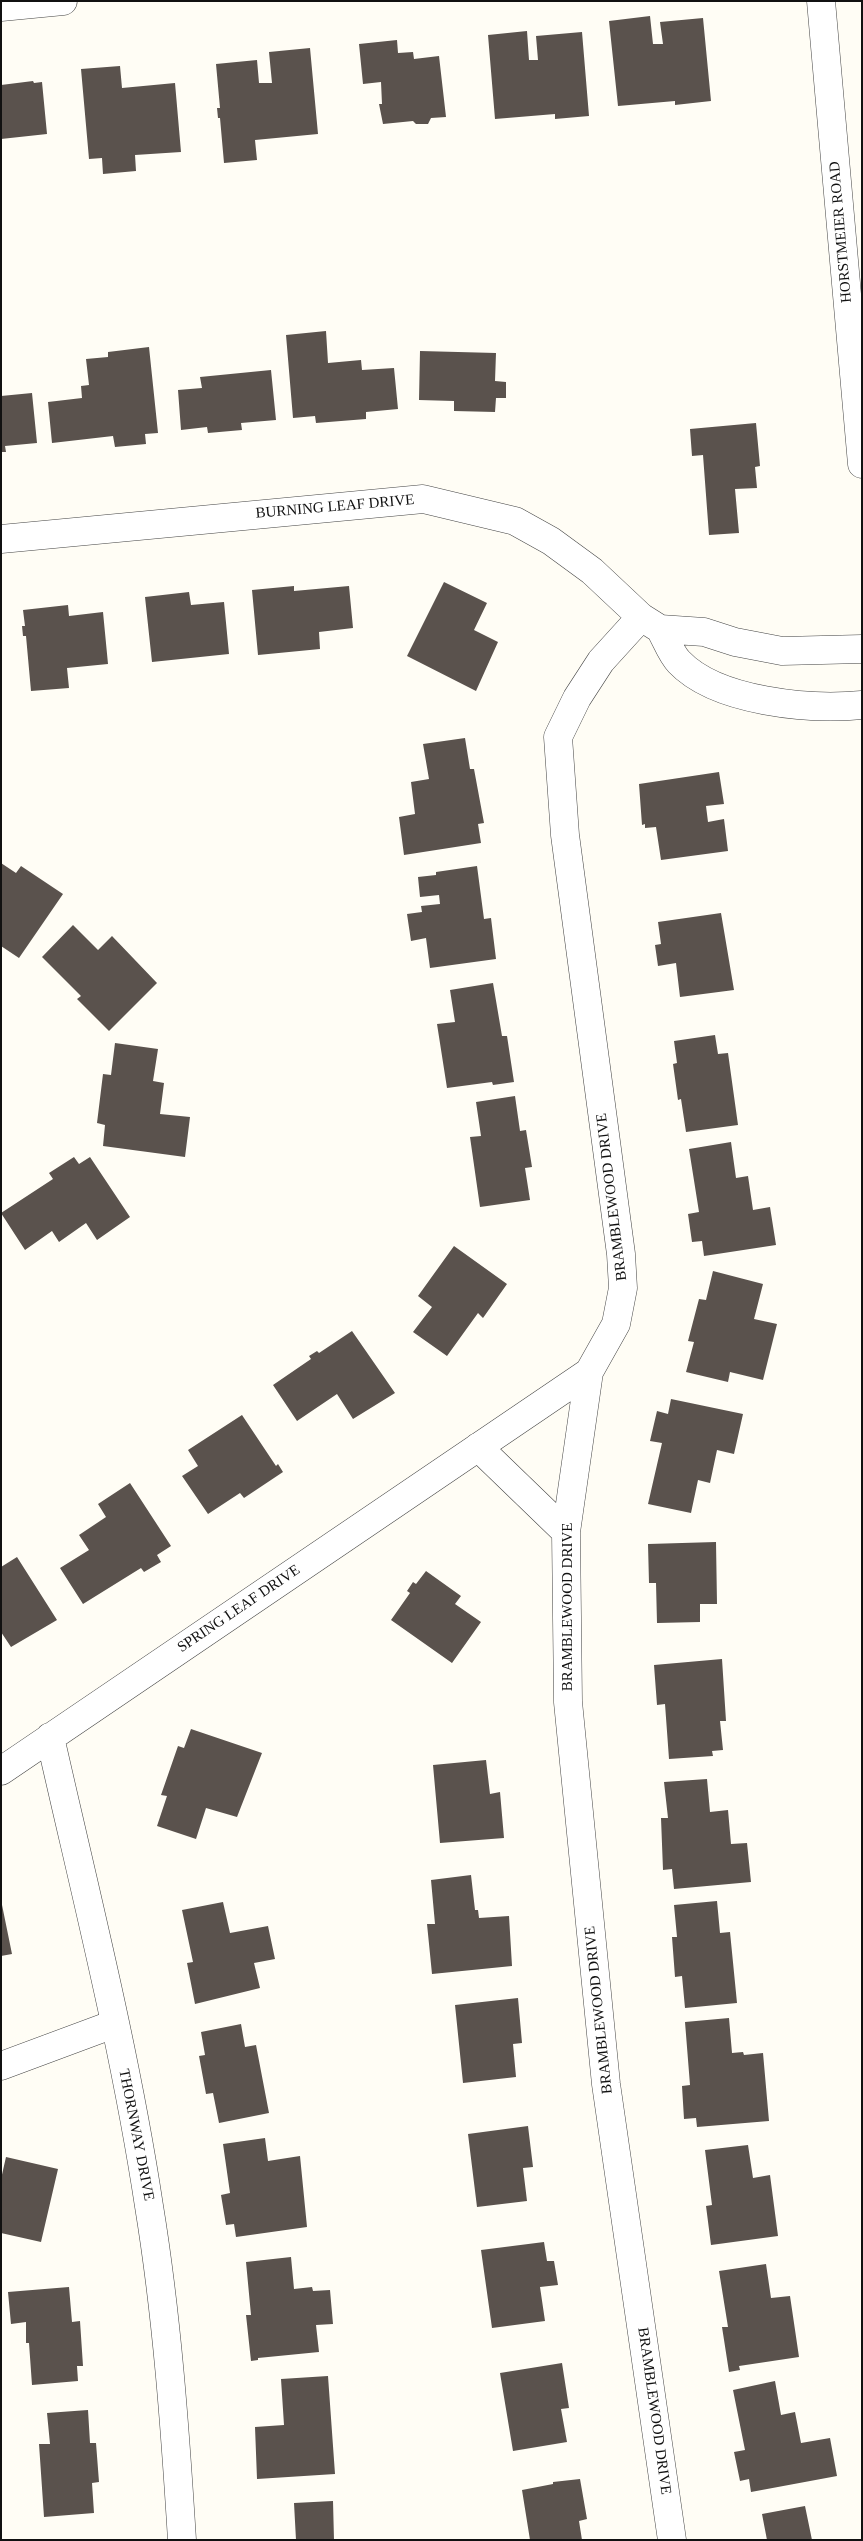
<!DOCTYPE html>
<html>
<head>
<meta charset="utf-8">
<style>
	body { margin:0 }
	#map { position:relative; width:863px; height:2541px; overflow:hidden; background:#fffdf5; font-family:Georgia,serif }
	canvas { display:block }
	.frame { position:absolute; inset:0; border:2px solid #111; pointer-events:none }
</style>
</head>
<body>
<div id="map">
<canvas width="863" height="2541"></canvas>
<div class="frame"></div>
</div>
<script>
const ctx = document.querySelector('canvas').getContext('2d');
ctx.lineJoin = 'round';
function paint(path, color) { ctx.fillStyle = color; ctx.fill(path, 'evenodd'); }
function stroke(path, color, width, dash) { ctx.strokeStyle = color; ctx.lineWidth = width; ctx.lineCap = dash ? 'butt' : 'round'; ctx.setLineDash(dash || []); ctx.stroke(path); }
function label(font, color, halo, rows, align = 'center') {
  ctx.font = font + ' Georgia,serif'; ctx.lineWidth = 5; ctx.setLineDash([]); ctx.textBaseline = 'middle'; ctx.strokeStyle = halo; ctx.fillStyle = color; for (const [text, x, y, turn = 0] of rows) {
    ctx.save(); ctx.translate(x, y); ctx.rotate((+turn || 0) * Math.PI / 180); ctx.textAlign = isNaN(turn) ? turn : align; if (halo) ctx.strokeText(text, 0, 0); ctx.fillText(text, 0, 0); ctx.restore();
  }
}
const building = new Path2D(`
	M650,16L653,44H663L660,22L703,18L711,101L675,105V101L618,106L609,21Z
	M527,31L529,60H538L536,36L582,32L589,116L555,119V114L495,119L488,35Z
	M397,40L398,53L413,52L414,59L439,56L446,117L431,118L428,124H416L413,121L383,124L379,104H382L381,82L363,84L359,44Z
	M310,48L318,134L255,140L257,160L224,163L220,118H218L217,108H220L216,64L257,60L259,83H272L269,52Z
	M120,66L122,88L175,83L181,152L135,155L136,171L103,174L102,158L89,159L81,69Z
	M33,81L34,83L42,82L47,134L1,139V85Z
	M326,331L328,363L361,360L362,370L394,368L398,409L366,412V419L316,423L315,416L293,418L286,335Z
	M149,347L158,433L145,434L146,444L115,447L113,436L52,443L48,402L82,398L81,386L89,385L86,359L108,357V352Z
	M420,351L496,353L495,381L506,382V398H496L495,412L454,411V401L419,400Z
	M271,370L276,420L241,423L242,430L208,433L207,427L181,430L178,390L202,388L200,377Z
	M32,393L37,443L5,446L6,452H1V396Z
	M756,423L760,466L755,467L757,488L735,489L739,533L709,535L703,455L692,456L690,429Z
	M444,582L487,603L474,630L498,642L476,691L407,656Z
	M294,586V591L349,586L353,628L319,632L320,649L258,655L252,590Z
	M189,592L191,605L224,602L229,654L152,662L145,597Z
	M68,605L69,616L103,612L108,664L67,668L69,688L31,691L26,636H23L22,626H25L23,610Z
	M465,738L470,769H474L484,823L478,824L481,843L404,855L399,817L415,814L411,782L429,779L423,744Z
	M719,772L724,804L706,806L708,822L724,819L728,851L661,860L656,827L645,828V824L642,825L639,784Z
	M1,863L16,873L21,866L63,894L19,958L1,946Z
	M477,866L484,919L491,918L496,959L430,968L426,938L411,941L407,914L422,912L421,906L440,904L439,895L420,897L418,877L436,875V872Z
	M721,913L734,990L680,997L676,963L658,966L655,945L661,944L658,922Z
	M73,925L98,950L112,936L157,983L109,1031L77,999L81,996L42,957Z
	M493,983L502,1036H507L514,1082L493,1085L492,1082L447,1088L437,1024L455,1022L450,990Z
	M715,1035L718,1054L728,1053L738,1125L686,1132L681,1099L678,1100L673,1064L677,1063L674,1041Z
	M115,1043L158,1049L153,1081L164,1083L160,1114L190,1117L185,1157L103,1146L105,1125L97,1123L103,1074L111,1075Z
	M515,1096L520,1131L526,1130L532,1167L525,1168L530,1200L480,1207L470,1137L481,1136L476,1102Z
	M731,1142L736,1178L748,1176L753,1210L770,1207L776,1245L704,1256L702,1241L692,1242L688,1214L699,1212L689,1149Z
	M74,1157L79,1164L90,1157L130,1217L97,1240L86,1223L59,1242L52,1231L25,1250L1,1213L53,1179L49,1173Z
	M454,1246L507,1284L483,1318L478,1313L447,1356L413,1332L432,1307L418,1296Z
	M713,1271L763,1284L754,1319L777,1324L763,1380L730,1372L728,1382L686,1372L694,1342L688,1341L699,1299L706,1300Z
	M352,1331L395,1393L353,1419L337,1394L297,1421L273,1385L311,1359L309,1356L317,1351L319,1353Z
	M671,1399L743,1414L734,1454L717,1450L710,1483L698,1480L691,1513L648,1504L662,1443L650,1441L657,1411L668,1414Z
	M242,1415L276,1466L278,1464L283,1472L244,1498L240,1493L208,1514L182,1476L198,1466L188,1450Z
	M130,1483L171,1546L157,1555L161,1562L144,1572L141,1568L83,1604L60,1568L89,1550L79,1535L106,1517L98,1504Z
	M716,1542L717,1604H700V1622L657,1623L656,1583H649L648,1544Z
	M17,1557L57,1620L11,1647L1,1632V1567Z
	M426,1571L461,1596L455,1604L481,1622L452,1663L391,1620L410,1593L407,1591L413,1582L416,1584Z
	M722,1659L726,1721H720L723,1750L712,1751L713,1756L669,1759L665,1704L657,1705L654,1665Z
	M191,1729L262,1753L237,1817L206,1808L196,1839L157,1826L167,1796L161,1795L178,1746L184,1748Z
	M486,1760L490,1794L500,1792L504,1838L440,1843L433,1765Z
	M707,1779L710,1812L728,1810L731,1844L747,1843L751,1882L674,1889L672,1869L663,1870L661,1818H668L664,1782Z
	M471,1875L475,1910H478L479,1918L509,1916L512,1966L432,1974L427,1924H435L431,1880Z
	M1,1900L12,1954L1,1956Z
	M717,1901L720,1933L730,1932L737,2003L685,2008L682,1976L675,1977L672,1937H677L674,1905Z
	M223,1902L230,1933L268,1926L275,1959L254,1963L260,1988L195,2004L187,1963L193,1962L182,1910Z
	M518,1998L522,2043L513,2044L516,2077L463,2083L455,2005Z
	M729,2018L732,2053L743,2052L744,2055L763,2053L769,2121L697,2127L696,2118L684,2119L682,2086L690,2085L685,2022Z
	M241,2024L245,2047L256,2045L269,2113L219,2123L213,2093L206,2094L199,2056L205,2055L201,2032Z
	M528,2126L533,2167L523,2168L527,2201L477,2207L468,2134Z
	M265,2138L268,2161L300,2156L307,2227L236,2237L234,2224L226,2225L221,2195L230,2193L223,2144Z
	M748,2145L753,2178L770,2175L778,2236L711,2245L706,2206L712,2205L705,2150Z
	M6,2157L58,2169L41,2242L1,2233V2179Z
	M544,2242L547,2261H554L558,2285L540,2287L545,2321L492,2328L481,2250Z
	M291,2257L294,2289L312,2287L313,2291L330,2290L333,2324L316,2325L319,2352L258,2358V2360L251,2361L246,2315H251L246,2262Z
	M766,2264L771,2298L790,2296L799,2357L739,2366L740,2370L729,2372L722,2327H728L719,2271Z
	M69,2287L72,2322L80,2321L83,2366H77L78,2381L32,2385L29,2343H26V2322L11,2324L8,2292Z
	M562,2363L569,2408L561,2409L567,2442L513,2451L500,2373Z
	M328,2376L335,2474L257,2479L255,2427L284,2425L281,2379Z
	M775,2381L781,2415L795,2412L801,2443L830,2438L837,2476L751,2492L749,2479L740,2481L734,2452L745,2450L733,2390Z
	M88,2410L90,2443H96L99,2482L92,2483L94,2513L44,2517L39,2444H50L47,2413Z
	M580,2479L587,2519L579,2521L582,2540H530L522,2490L553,2484V2482Z
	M333,2501L334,2540H296L294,2503Z
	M805,2506L812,2540H767L762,2514Z`);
const street = new Path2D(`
	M821,1L862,464
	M1,7L63,1
	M1,539L423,499L515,521L551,541L592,571L641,617L660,629L704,632L735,642L782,651L862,649
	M641,617L601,661L577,698L558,737L565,835L621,1254L623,1288L616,1324L589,1372L566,1532L568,1702L606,2084L672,2540
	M660,629C666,639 671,654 679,662C717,702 810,710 862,705
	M478,1447L566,1532
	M50,1737C85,1892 125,2048 149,2206C167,2316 175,2428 182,2540
	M1,1771L589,1372
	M1,2066L114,2024`);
const streetNames = [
	["HORSTMEIER ROAD",841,232,-95],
	["BURNING LEAF DRIVE",335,507,-5],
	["BRAMBLEWOOD DRIVE",612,1197,-97],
	["BRAMBLEWOOD DRIVE",568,1607,-90],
	["SPRING LEAF DRIVE",239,1609,-34],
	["BRAMBLEWOOD DRIVE",599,2010,-96],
	["THORNWAY DRIVE",136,2135,79],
	["BRAMBLEWOOD DRIVE",654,2411,82]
];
paint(building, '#5a524d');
stroke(street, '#444', 29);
stroke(street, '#fff', 28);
label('15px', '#111', '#fff', streetNames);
</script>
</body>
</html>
